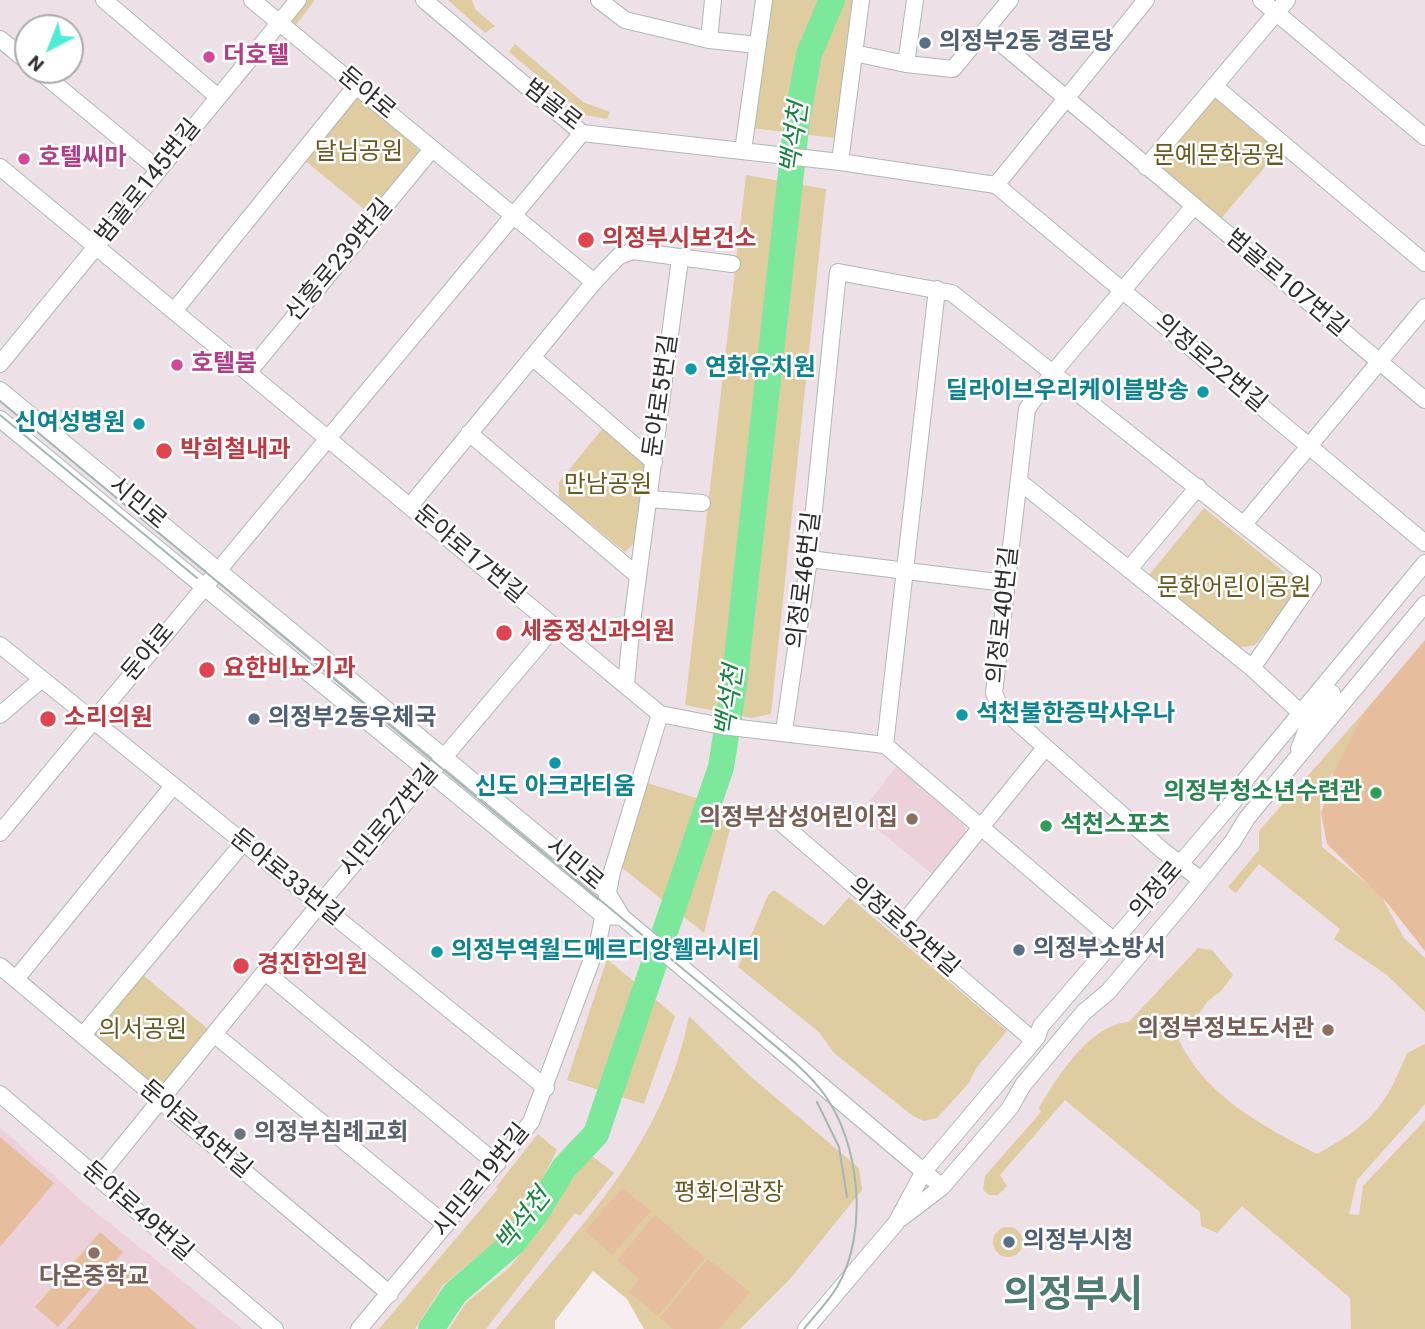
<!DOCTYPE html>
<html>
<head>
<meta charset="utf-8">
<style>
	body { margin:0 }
	#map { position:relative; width:1425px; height:1329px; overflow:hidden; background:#ede0e6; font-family:Roboto,sans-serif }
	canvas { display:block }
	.north { position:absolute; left:14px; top:14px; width:70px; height:70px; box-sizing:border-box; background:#fff; border:2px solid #ababab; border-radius:50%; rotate:222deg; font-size:19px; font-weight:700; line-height:28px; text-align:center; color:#2d2d2d }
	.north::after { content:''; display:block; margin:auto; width:24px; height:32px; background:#4cefd5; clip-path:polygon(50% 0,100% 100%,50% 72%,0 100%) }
</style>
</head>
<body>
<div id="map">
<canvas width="1425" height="1329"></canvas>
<div class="north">N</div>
</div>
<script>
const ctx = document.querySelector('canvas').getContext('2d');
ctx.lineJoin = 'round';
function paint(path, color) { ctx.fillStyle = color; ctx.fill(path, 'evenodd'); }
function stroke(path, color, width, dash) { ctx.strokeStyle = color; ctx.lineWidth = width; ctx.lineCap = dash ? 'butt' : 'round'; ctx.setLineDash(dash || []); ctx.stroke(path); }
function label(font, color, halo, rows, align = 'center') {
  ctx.font = font + ' Roboto,"Noto Sans KR",sans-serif'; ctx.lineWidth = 5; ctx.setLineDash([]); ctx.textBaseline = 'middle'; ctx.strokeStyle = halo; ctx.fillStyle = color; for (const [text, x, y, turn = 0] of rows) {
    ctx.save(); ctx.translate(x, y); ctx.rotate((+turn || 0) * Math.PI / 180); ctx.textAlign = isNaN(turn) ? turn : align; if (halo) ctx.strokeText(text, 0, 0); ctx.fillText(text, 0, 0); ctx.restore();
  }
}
const education = new Path2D(`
	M897,766L964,825L966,833L932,874L859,814Z
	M0,1127L84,1203L243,1329H0Z`);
const green = new Path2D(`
	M303,0H315L296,25L476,175L285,23Z
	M448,0H472L475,9L495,26L485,33Z
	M768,0H854L836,138L751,128Z
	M515,44L583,102L610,112L607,119L585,115L509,52Z
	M355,94L421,152L369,213L303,159Z
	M1220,98L1280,149L1219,221L1160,170V162L1213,99Z
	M746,175L826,189L771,714L752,718L685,705Z
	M603,428L649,466L641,537L625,552L559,498V482Z
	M1204,508L1294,580L1298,592L1255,645L1237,648L1149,575Z
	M1365,711L1383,713L1350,757L1326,780L1328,793L1320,804L1322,847L1380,894L1404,938L1425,958V1012L1387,975L1334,939L1340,929L1259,864L1236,893L1228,887L1259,850V831Z
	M647,783L730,808V829L704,933L621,867Z
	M774,890L824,926L849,897L1007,1031L976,1068L969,1083L937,1118L924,1121L913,1116L834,1053L819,1032L738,967L768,895Z
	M1198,948L1212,950L1233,975L1222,990L1208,1001L1179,1040C1205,1096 1264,1127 1317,1154C1370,1125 1385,1108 1407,1053L1425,1044V1104L1357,1180L1349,1214L1359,1215L1363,1186L1425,1120V1329H1351L1350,1298L1242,1206L1217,1233L1201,1226L1200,1212L1065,1100L1000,1175L1007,1186L998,1195H989L983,1190L985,1176L1041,1112L1039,1108C1058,1076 1090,1024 1129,1022Z
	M607,959L675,1016L644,1104L567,1080Z
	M138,971L214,1034L159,1101L83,1035Z
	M689,1016L750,1076L859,1168L862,1190L790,1279L740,1329H496C577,1228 663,1149 689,1016Z
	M538,1134L557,1150L529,1206L508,1232L443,1285L415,1329H379L498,1189L496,1187Z
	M591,1155L614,1173L580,1216L575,1213L486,1329H449L466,1303L509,1268L545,1224L558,1198Z
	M993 1242a15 15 0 1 1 30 0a15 15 0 1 1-30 0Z`);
const pitch = new Path2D(`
	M1425,640V951L1388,904L1327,844L1321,813L1333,774L1365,711Z
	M0,1137L54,1183L0,1247Z
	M622,1188L651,1211L612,1255L585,1231Z
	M655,1215L705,1258L658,1316L629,1292L639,1279L617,1260Z
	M100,1232L123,1252L58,1327L35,1307Z
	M708,1259L750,1292L719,1329H673L660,1318Z
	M123,1268L129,1270L197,1329H66L116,1271Z`);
const plaza = new Path2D(`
	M593,1271L627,1299L644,1329H555V1321Z`);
const river = new Path2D(`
	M431,1329L455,1293L513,1243L535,1215L564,1168L596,1134L721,767L734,685L797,119L809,54L832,0`);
const minor = new Path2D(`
	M104,0L218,97
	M252,0L594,282
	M424,0L582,133L840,162L996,185
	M599,0L625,20L709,40L758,45
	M915,0L906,64L953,69L1010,0
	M1261,0L1425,137
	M985,30L1425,400
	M0,39L28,62
	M709,40L713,0
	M854,53L906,64
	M38,70L159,170
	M1214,86L1425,263
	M743,151L764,0
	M840,162L861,0
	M0,167L660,714L722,726L885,745L1113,940
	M1146,167L1287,0
	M996,185L1425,543
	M996,185L1146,0
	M1193,207L1052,374L1027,409L994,693L1000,707L1162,850L1201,880
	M174,311L356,86
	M532,357L654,462
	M0,364L298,0
	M248,373L432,149
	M0,390L607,892L622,917L942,1187
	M0,419L604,916L622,917
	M469,433L638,576
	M1020,482L1252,668L1301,713L1315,707L1327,693H1332L1308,726L1299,749
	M649,499L702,503
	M410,506L594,282L619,256L633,251L732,264
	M1244,524L1425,307
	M809,559L1005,583
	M1129,569L1198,487
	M0,645L546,1088
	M626,684L632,622L680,259
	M0,715L42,679
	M784,731L809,559L838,272L952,293L1313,580L1252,668
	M885,745L937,289
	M773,816L1034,1041
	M0,833L582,133
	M901,926L1045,748
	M0,966L390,1294
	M265,972L497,1164
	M16,979L173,786
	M214,1034L446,1225
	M83,1035L243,843
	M0,1094L275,1329
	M97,1178L319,905L555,626
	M900,1219L942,1187L1010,1108L1023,1085L1084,1012L1108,992L1183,903L1233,841L1247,818L1425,604
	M359,1329L531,1122L598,943L612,872L660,714
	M806,1329L896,1223L924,1171L1037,1037L1041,1026L1238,796L1246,779L1425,563`);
const tram = new Path2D(`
	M0,401L754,1028C778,1049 805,1068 824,1094C860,1143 869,1233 837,1287C828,1302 815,1315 804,1329
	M0,415L197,578
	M817,1102L839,1147L847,1197`);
const markers = [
	[925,43,7,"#5c6f8a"],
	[209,57,7,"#d1479c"],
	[24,159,7,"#d1479c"],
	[586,240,9,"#e0444e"],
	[177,365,7,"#d1479c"],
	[691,369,7,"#0f9aa8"],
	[1203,392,7,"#0f9aa8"],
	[139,424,7,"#0f9aa8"],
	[164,451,9,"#e0444e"],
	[504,633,9,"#e0444e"],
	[207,670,9,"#e0444e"],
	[962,715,7,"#0f9aa8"],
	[48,719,9,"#e0444e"],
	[254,719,7,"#5c6f8a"],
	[555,763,7,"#0f9aa8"],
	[1376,793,7,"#2e9e5b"],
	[912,819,7,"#8d6e63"],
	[1046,826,7,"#2e9e5b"],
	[1019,950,7,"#5c6f8a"],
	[437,952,7,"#0f9aa8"],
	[241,966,9,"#e0444e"],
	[1328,1030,7,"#8d6e63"],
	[240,1134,7,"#6b7280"],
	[1009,1242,7,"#5c6f8a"],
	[94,1253,7,"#8d6e63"]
];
const serviceNames = [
	["의정부2동 경로당",939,43],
	["의정부2동우체국",268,719],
	["의정부소방서",1033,950],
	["의정부시청",1023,1242]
];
const hotelNames = [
	["더호텔",223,57],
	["호텔씨마",38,159],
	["호텔붐",191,365]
];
const streetNames = [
	["둔야로",366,94,40],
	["범골로",552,106,38],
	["범골로145번길",149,182,-51],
	["신흥로239번길",340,261,-50],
	["범골로107번길",1286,284,40],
	["의정로22번길",1210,364,40],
	["둔야로5번길",662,396,-82],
	["시민로",137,504,40],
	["둔야로17번길",469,555,40],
	["의정로46번길",805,580,-83],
	["의정로40번길",1004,615,-84],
	["둔야로",149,653,-50],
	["시민로27번길",390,821,-50],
	["시민로",574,865,40],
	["둔야로33번길",286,878,39],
	["의정로",1157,891,-49],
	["의정로52번길",903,928,41],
	["둔야로45번길",195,1130,40],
	["시민로19번길",482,1181,-51],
	["둔야로49번길",137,1212,41]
];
const parkNames = [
	["달님공원",359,153],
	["문예문화공원",1219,157],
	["만남공원",608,486],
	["문화어린이공원",1234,589],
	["의서공원",143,1031],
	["평화의광장",729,1194]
];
const healthNames = [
	["의정부시보건소",602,240],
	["박희철내과",180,451],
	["세중정신과의원",520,633],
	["요한비뇨기과",223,670],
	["소리의원",64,719],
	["경진한의원",257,966]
];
const cultureNames = [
	["연화유치원",705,369],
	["딜라이브우리케이블방송",1189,392,"right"],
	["신여성병원",125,424,"right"],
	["석천불한증막사우나",976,715],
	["신도 아크라티움",555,788,"center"],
	["의정부역월드메르디앙웰라시티",451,952]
];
const leisureNames = [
	["의정부청소년수련관",1362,793],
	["석천스포츠",1060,826,"left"]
];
const educationNames = [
	["의정부삼성어린이집",898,819],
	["의정부정보도서관",1314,1030],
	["다온중학교",94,1278,"center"]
];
const worshipNames = [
	["의정부침례교회",254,1134]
];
const waterNames = [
	["백석천",796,138,-82],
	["백석천",731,701,-82],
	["백석천",524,1221,-52]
];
const townNames = [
	["의정부시",1073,1297]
];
paint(education, '#edd1da');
paint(green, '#e0cca1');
paint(pitch, '#e6be9e');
paint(plaza, '#f6eef1');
stroke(river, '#7be89b', 26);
stroke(minor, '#adb8b7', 18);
stroke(minor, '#fff', 16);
stroke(tram, '#a3b6b3', 2);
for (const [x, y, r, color] of markers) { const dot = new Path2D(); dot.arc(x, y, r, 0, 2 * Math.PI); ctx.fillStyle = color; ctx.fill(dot); stroke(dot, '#fff', 2.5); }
label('bold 24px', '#4e5e75', '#fff', serviceNames, 'left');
label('bold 24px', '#b23c85', '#fff', hotelNames, 'left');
label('24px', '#2d2d2d', '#fff', streetNames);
label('24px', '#675a20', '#fff', parkNames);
label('bold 24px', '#be3a42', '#fff', healthNames, 'left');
label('bold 24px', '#0d838f', '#fff', cultureNames, 'left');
label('bold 24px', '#27864d', '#fff', leisureNames, 'right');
label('bold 24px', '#785e54', '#fff', educationNames, 'right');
label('bold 24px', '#5b616d', '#fff', worshipNames, 'left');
label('italic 26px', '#16833e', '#fff', waterNames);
label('bold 38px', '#4f7b75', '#fff', townNames);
</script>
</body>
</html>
